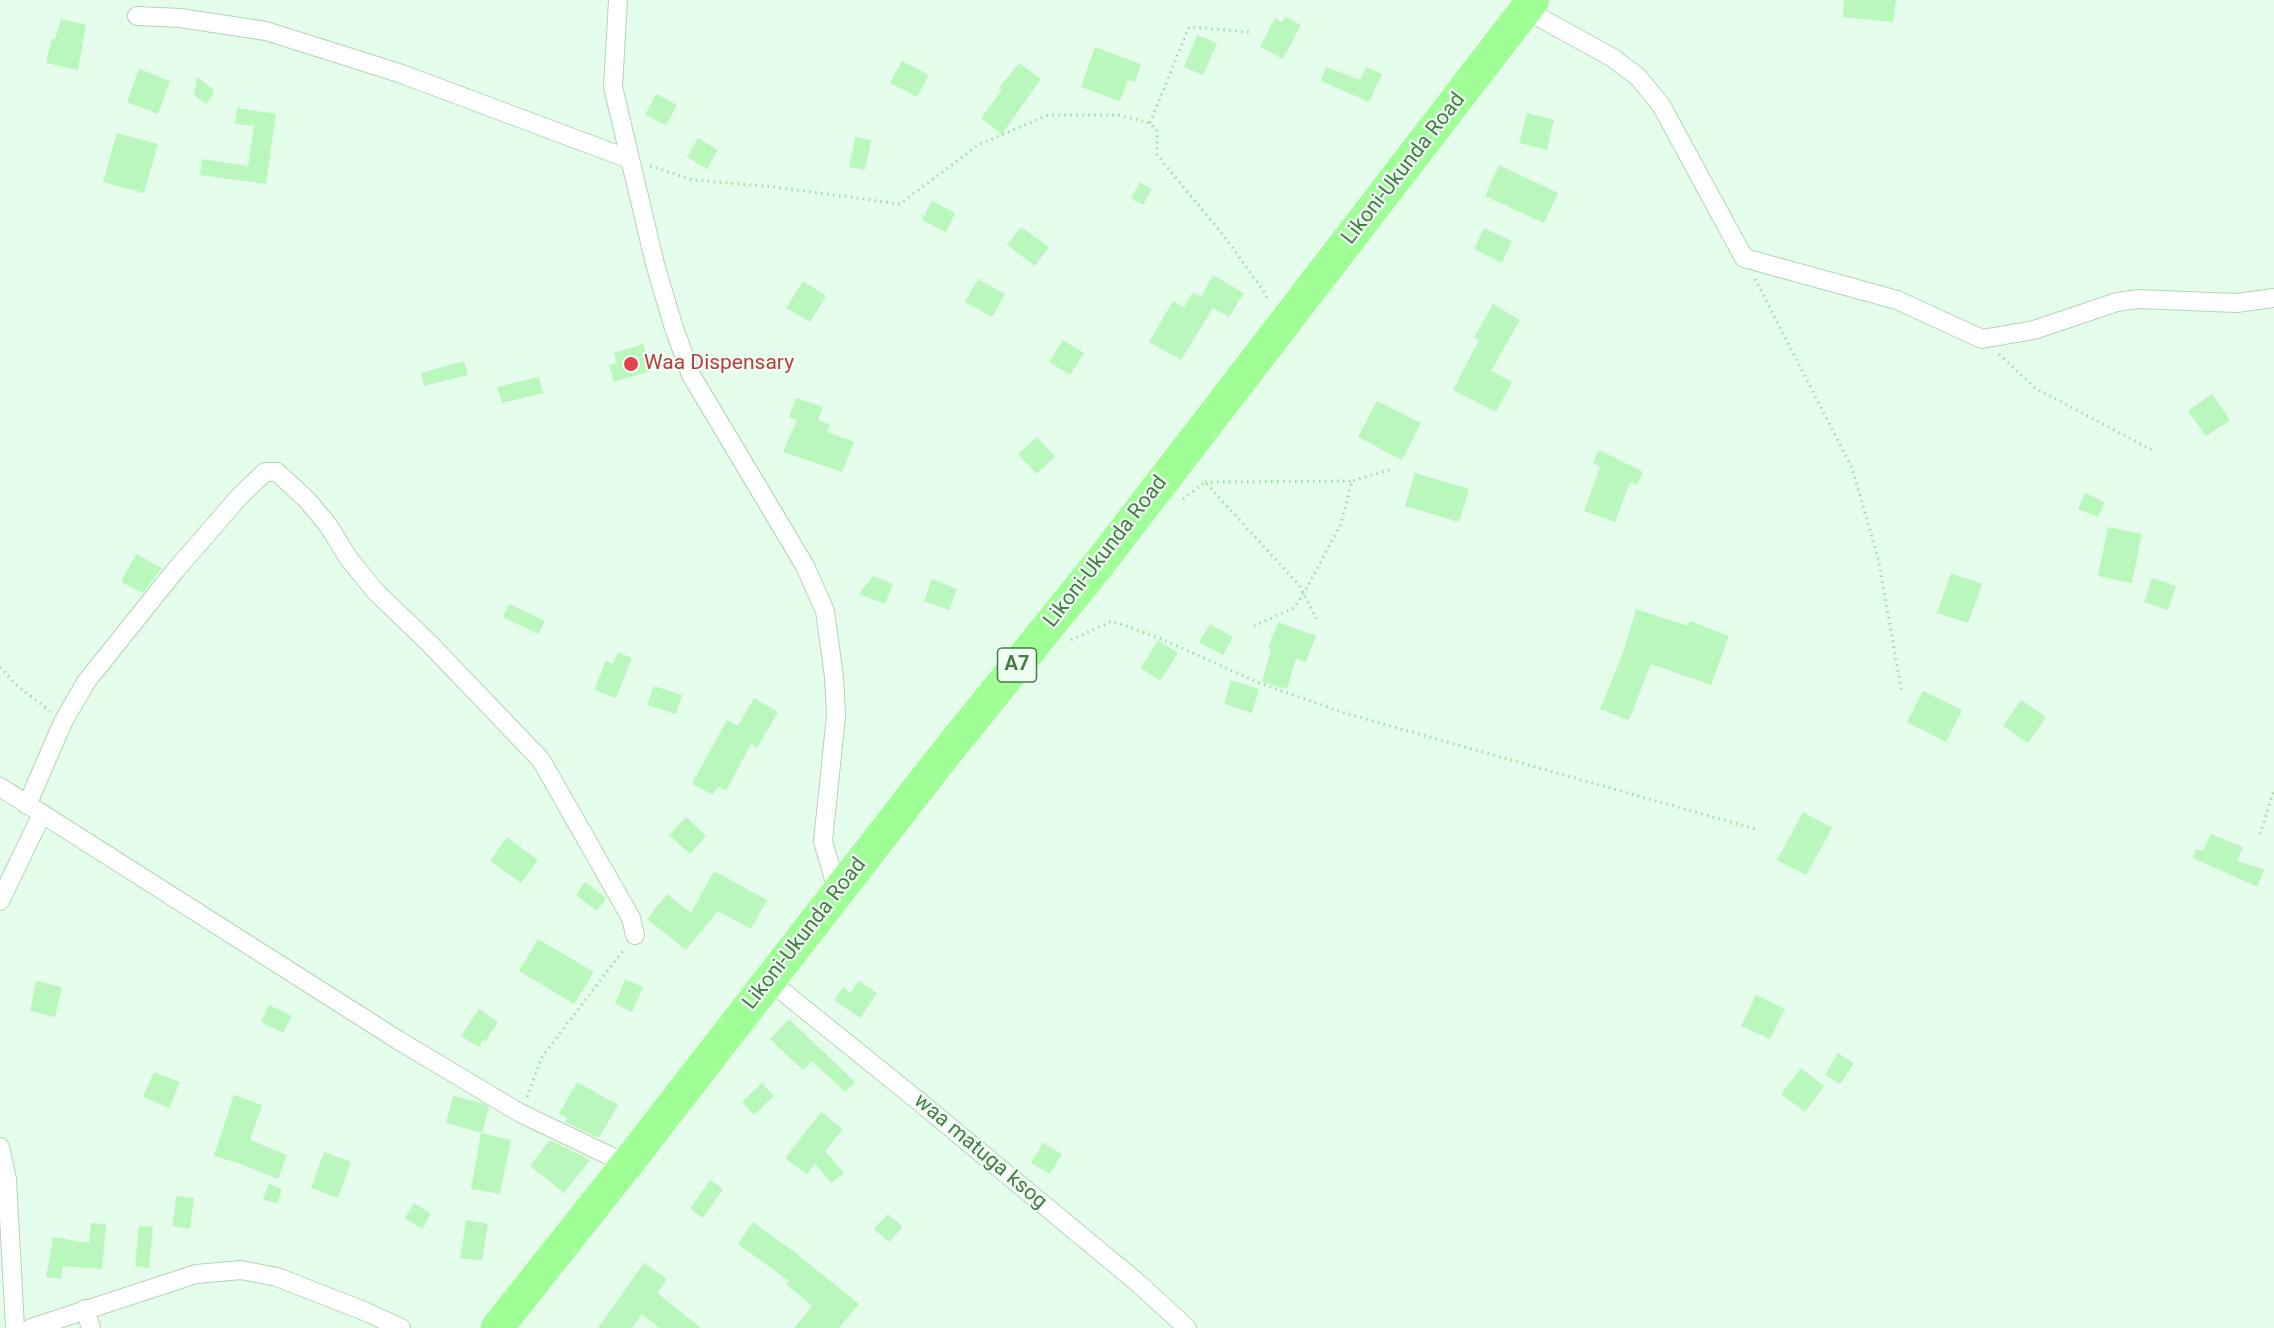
<!DOCTYPE html>
<html>
<head>
<meta charset="utf-8">
<style>
	body { margin:0 }
	canvas { display:block; background:#e5feec }
</style>
</head>
<body>
<canvas width="2274" height="1328"></canvas>
<script>
const ctx = document.querySelector('canvas').getContext('2d');
ctx.lineJoin = 'round';
function paint(path, color) { ctx.fillStyle = color; ctx.fill(path, 'evenodd'); }
function stroke(path, color, width, dash) { ctx.strokeStyle = color; ctx.lineWidth = width; ctx.lineCap = dash ? 'butt' : 'round'; ctx.setLineDash(dash || []); ctx.stroke(path); }
function label(font, color, halo, rows, align = 'center') {
  ctx.font = font + ' Roboto,sans-serif'; ctx.lineWidth = 4.5; ctx.setLineDash([]); ctx.textBaseline = 'middle'; ctx.strokeStyle = halo; ctx.fillStyle = color; for (const [text, x, y, turn = 0] of rows) {
    ctx.save(); ctx.translate(x, y); ctx.rotate((+turn || 0) * Math.PI / 180); ctx.textAlign = isNaN(turn) ? turn : align; if (halo) ctx.strokeText(text, 0, 0); ctx.fillText(text, 0, 0); ctx.restore();
  }
}
const building = new Path2D(`
	M1844,0H1896L1893,22L1843,17Z
	M1285,17L1301,25L1283,59L1260,47L1275,18L1282,22Z
	M61,19L86,25L78,70L46,63L52,39H55Z
	M1197,35L1217,43L1203,75L1184,67Z
	M1095,47L1141,64L1135,82L1128,80L1120,101L1081,87Z
	M902,61L929,75L917,97L890,83Z
	M1019,63L1041,79L1002,134L981,118L1002,90L999,88Z
	M1326,67L1360,80L1366,67L1382,74L1369,102L1321,81Z
	M139,69L170,81L158,114L127,102Z
	M197,77L213,89V95L206,104L194,95Z
	M656,94L677,105L666,125L645,115Z
	M237,108L276,114L266,184L200,175L202,159L248,166L254,126L235,124Z
	M1527,113L1554,120L1547,150L1519,143Z
	M117,133L158,144L144,193L103,182Z
	M855,137L871,140L865,170L849,167Z
	M698,138L718,150L707,169L687,157Z
	M1499,165L1558,193L1544,223L1485,196Z
	M1140,182L1152,189L1143,205L1131,198Z
	M932,201L955,213L946,232L922,220Z
	M1021,227L1049,247L1035,266L1007,245Z
	M1484,228L1512,241L1502,263L1474,249Z
	M1213,275L1244,293L1229,317L1213,308L1181,360L1149,342L1173,301L1184,307L1193,292L1201,297Z
	M978,279L1005,294L992,317L965,302Z
	M803,281L826,296L810,322L786,308Z
	M1493,304L1520,320L1491,371L1512,382L1496,412L1453,390L1479,340L1474,338Z
	M1063,340L1084,353L1070,375L1049,362Z
	M643,344L651,371L614,382L609,365L617,363L614,353Z
	M464,361L468,375L424,386L421,373Z
	M539,377L543,393L502,403L497,387Z
	M2212,394L2230,420L2206,436L2188,411Z
	M796,398L823,407L818,420L830,425L827,432L854,442L842,472L783,452L797,420L789,417Z
	M1377,401L1421,423L1402,460L1358,437Z
	M1037,437L1055,457L1037,474L1018,454Z
	M1599,450L1643,472L1637,485L1630,482L1615,522L1584,511L1600,467L1593,463Z
	M1415,473L1469,489L1459,522L1405,506Z
	M2085,493L2105,502L2098,517L2078,509Z
	M2108,527L2142,534L2132,583L2098,576Z
	M136,554L162,568L143,593L121,582Z
	M1951,573L1982,584L1968,623L1937,613Z
	M873,576L893,584L885,604L859,594Z
	M2152,578L2176,586L2168,610L2144,602Z
	M932,579L957,589L949,610L924,601Z
	M509,604L545,621L538,634L503,617Z
	M1636,609L1688,626L1690,621L1729,636L1711,685L1651,664L1629,720L1600,709L1624,650Z
	M1278,622L1316,636L1306,662L1296,658L1287,689L1262,682L1271,649L1268,648Z
	M1210,624L1233,637L1223,655L1199,642Z
	M1158,640L1178,653L1160,681L1141,668Z
	M618,652L632,658L616,698L594,690L606,661L613,664Z
	M1231,680L1259,689L1252,713L1224,704Z
	M654,686L682,695L676,714L647,705Z
	M1923,691L1962,710L1946,742L1907,722Z
	M754,698L778,712L757,748L751,744L726,791L718,786L713,795L692,784L727,720L738,726Z
	M2021,700L2046,717L2028,743L2003,726Z
	M1803,812L1832,828L1806,875L1777,860Z
	M686,817L706,836L690,854L669,835Z
	M2211,834L2243,847L2237,861L2264,869L2258,887L2193,858L2196,849L2203,851Z
	M507,837L538,860L521,883L490,861Z
	M714,871L767,900L751,929L718,911L686,950L647,919L667,894L691,913Z
	M585,882L606,898L597,911L576,895Z
	M538,939L594,972L574,1004L519,971Z
	M625,979L643,987L632,1012L615,1004Z
	M36,981L62,987L55,1017L30,1011Z
	M859,981L877,993L860,1018L834,1000L843,987L850,993Z
	M1756,995L1785,1009L1770,1039L1741,1026Z
	M269,1005L292,1016L283,1033L261,1022Z
	M479,1009L498,1022L485,1042L483,1040L479,1047L461,1036Z
	M789,1019L855,1082L845,1092L812,1061L803,1070L770,1039Z
	M1838,1053L1854,1063L1840,1084L1825,1075Z
	M1801,1068L1824,1086L1805,1112L1781,1094Z
	M154,1072L180,1082L169,1108L143,1097Z
	M577,1082L618,1105L599,1138L565,1122L567,1118L559,1114Z
	M762,1083L774,1096L754,1115L742,1102Z
	M234,1095L262,1105L250,1140L287,1155L278,1179L241,1164L214,1156Z
	M453,1096L482,1103L489,1107L482,1133L446,1123Z
	M821,1112L843,1129L825,1151L844,1173L831,1183L815,1164L807,1174L785,1158Z
	M481,1133L511,1140L500,1194L471,1189Z
	M550,1140L590,1160L564,1193L530,1166Z
	M1043,1143L1062,1154L1050,1174L1031,1163Z
	M324,1152L351,1162L338,1198L311,1188Z
	M710,1180L723,1189L703,1218L690,1209Z
	M269,1184L282,1189L277,1204L263,1199Z
	M176,1196L194,1198L190,1229L173,1226Z
	M414,1203L431,1214L422,1229L405,1218Z
	M888,1214L903,1227L889,1242L874,1229Z
	M466,1220L488,1224L482,1261L460,1258Z
	M753,1222L793,1251L859,1304L839,1328H794L812,1306L786,1284L789,1281L738,1244Z
	M91,1223L106,1224L102,1269L63,1266L61,1279L46,1277L53,1237L89,1243Z
	M139,1226L153,1227L149,1268L135,1266Z
	M644,1263L667,1279L657,1293L701,1328H660L642,1314L632,1328H598Z`);
const path = new Path2D(`
	M1150,123L1189,27L1249,32
	M650,166L693,180L775,187L900,204L978,145L1048,115H1118L1150,123L1157,131V155L1224,236L1265,293L1268,301
	M1755,279L1852,468L1878,558L1902,693
	M1999,354L2035,388L2154,451
	M1205,482L1352,481
	M1183,499L1205,482L1299,585L1318,622
	M1254,626L1294,608L1304,593L1341,524L1352,481L1392,469
	M1071,640L1112,621L1164,640L1259,683L1348,714L1759,830
	M0,667L15,684L50,711
	M2260,834L2274,790
	M527,1097L542,1057L625,948`);
const street = new Path2D(`
	M618,0L613,87L655,264L673,325L691,375L805,566L825,611L834,677L836,716L823,841L838,893
	M1526,10L1613,58L1638,77L1661,105L1744,258L1897,300L1982,339L2034,330L2117,302L2138,299L2236,303L2274,298
	M137,16L180,18L266,31L399,73L629,159
	M0,787L398,1040L520,1113L627,1164
	M27,805L63,722L86,682L174,572L239,497L265,472H277L307,500L328,525L349,559L376,592L428,642L541,760L631,918L635,935
	M0,901L42,814
	M771,978L782,991L916,1099L1138,1283L1187,1328
	M0,1147L7,1179L15,1328
	M85,1309L91,1328
	M31,1328L196,1274L241,1270L277,1277L364,1311L401,1328`);
const highway = new Path2D(`
	M497,1328L627,1164L942,758L1099,564L1533,0`);
const markers = [
	[631,364,8,"#e0444e"]
];
const shields = [
	[1017,665,39]
];
const shieldNames = [
	["A7",1017,665]
];
const streetNames = [
	["Likoni-Ukunda Road",1404,169,-52],
	["Likoni-Ukunda Road",1106,552,-52],
	["Likoni-Ukunda Road",805,934,-52],
	["waa matuga ksog",980,1152,40]
];
const healthNames = [
	["Waa Dispensary",644,364]
];
paint(building, '#baf7bd');
stroke(street, '#afd6b3', 20);
stroke(highway, '#fff', 34);
stroke(path, '#9cdc9f', 3, [1.5, 4.5]);
stroke(street, '#fff', 18);
stroke(highway, '#9fff96', 33);
for (const [x, y, r, color] of markers) { const dot = new Path2D(); dot.arc(x, y, r, 0, 2 * Math.PI); ctx.fillStyle = color; ctx.fill(dot); stroke(dot, '#eefff2', 2); }
for (const [x, y, w] of shields) { const box = new Path2D(); box.roundRect(x - w / 2, y - 17, w, 34, 4.5); ctx.fillStyle = '#eefff2'; ctx.fill(box); stroke(box, '#477b47', 1.5); }
label('bold 20px', '#477b47', null, shieldNames);
label('21px', '#477b47', '#eefff2', streetNames);
label('21px', '#be3a42', '#eefff2', healthNames, 'left');
</script>
</body>
</html>
